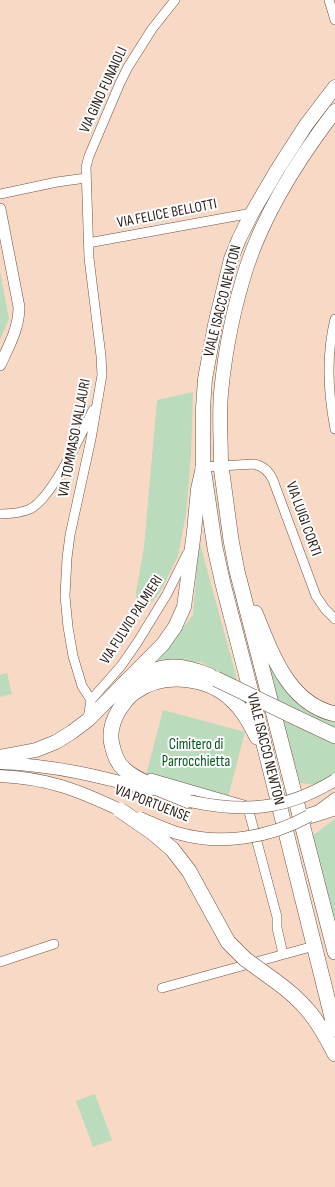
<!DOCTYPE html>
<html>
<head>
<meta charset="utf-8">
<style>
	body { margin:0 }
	canvas { display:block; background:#f8d9c6 }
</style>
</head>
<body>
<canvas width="335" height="1187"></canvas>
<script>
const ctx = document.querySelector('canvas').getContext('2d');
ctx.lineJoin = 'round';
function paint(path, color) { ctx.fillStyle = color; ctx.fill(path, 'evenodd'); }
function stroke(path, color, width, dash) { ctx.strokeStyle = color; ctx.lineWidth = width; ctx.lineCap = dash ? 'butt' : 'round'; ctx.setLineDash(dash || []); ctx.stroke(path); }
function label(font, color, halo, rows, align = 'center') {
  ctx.font = font + ' "Sofia Sans Condensed",sans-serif'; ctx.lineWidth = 4; ctx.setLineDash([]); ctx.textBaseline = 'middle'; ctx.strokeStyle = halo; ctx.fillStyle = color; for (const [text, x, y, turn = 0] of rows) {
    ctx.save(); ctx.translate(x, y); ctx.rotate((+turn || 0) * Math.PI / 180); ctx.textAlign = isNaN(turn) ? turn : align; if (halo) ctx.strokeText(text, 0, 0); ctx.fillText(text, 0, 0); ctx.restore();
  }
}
const green = new Path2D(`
	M0,271L9,319L0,340Z
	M193,392L191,456L186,514L178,556L160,592L138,618L136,592L144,547L157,400Z
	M199,540L238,683L201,662L154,665L169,647L193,615Z
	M259,642L277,679L318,713L335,716V729L277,699Z
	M7,673L12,694L0,697V675Z
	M163,710L245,732L228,797L146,775Z
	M282,720L335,744V787L300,783Z
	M335,819V919L329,908L313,835Z
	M95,1094L112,1140L93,1147L76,1101Z`);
const minor = new Path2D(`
	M329,0L335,20
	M0,194L57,182L86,178
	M88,243L252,213
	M335,319C326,355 328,393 335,429
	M203,467L254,464C263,466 269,471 273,480L316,596L325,609L335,619
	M0,514C10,514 21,513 30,509C53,497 81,434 93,410
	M91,700L82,686L73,656L68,627L65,596L67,558L70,535L91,439L102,375L101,356L89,258L86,167L89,156L120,83L128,67L152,29L175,0
	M88,719L91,700L121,666L137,643L167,594L187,554
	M151,778L244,805L248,808L277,917V928L283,954
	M0,962L54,944
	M162,988L314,946`);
const tertiary = new Path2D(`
	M0,209L19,307C19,328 9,346 0,365`);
const secondary = new Path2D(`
	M0,763C53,765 99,776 150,790
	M0,776C47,778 78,790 120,810
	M319,811L335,799`);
const primary = new Path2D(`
	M221,466C221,442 219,417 221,393C225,351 234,306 247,266C266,209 299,158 335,111
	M0,757L36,750L56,742L72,732L88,720L163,644L175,627L184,607L194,532L198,489L203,467V408L205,379L215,325L231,259L239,239L252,213L277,170L306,125L335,87`);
const trunk = new Path2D(`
	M221,466L231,540L237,571L335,952
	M203,467L215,548L223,584L254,704L335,1029
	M255,613C272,653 287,703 335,714
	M126,682C159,666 175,661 210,676
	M297,718L335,736
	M189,801C171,793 137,782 124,769C117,763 114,754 112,745C109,733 113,720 119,710C124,703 128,696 135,692C164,671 209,677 233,701C244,711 250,724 257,737
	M309,816L335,808
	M274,980C305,1002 318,1020 335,1054`);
const secondaryBridge = new Path2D(`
	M189,801C244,813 287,810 335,780
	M140,818C152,823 164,829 177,833C221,846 269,838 309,816`);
const trunkBridge = new Path2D(`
	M216,679L297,718
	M120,810L152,832L172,849L189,871L228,942L245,959L274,980`);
const streetNames = [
	["VIA GINO FUNAIOLI",104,90,-65],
	["VIA FELICE BELLOTTI",167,214,-11],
	["VIALE ISACCO NEWTON",223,301,-76],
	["VIA TOMMASO VALLAURI",75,438,-79],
	["VIA LUIGI CORTI",303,519,70],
	["VIA FULVIO PALMIERI",132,620,-57],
	["VIALE ISACCO NEWTON",265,749,76],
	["VIA PORTUENSE",152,804,21]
];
const parkNames = [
	["Cimitero di",196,745],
	["Parrocchietta",196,762]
];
paint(green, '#badbbc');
stroke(minor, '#6d5342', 10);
stroke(tertiary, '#6d5342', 12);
stroke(secondary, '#6d5342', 13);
stroke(primary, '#6d5342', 15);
stroke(trunk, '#6d5342', 16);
stroke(minor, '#fff', 9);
stroke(tertiary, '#fff', 11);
stroke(secondary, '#fff', 12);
stroke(primary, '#fff', 14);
stroke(trunk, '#fff', 15);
stroke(secondaryBridge, '#6d5342', 13, []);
stroke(trunkBridge, '#6d5342', 16, []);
stroke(secondaryBridge, '#fff', 12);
stroke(trunkBridge, '#fff', 15);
label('15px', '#281d16', '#fff', streetNames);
label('15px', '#00571a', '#fff', parkNames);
</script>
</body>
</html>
